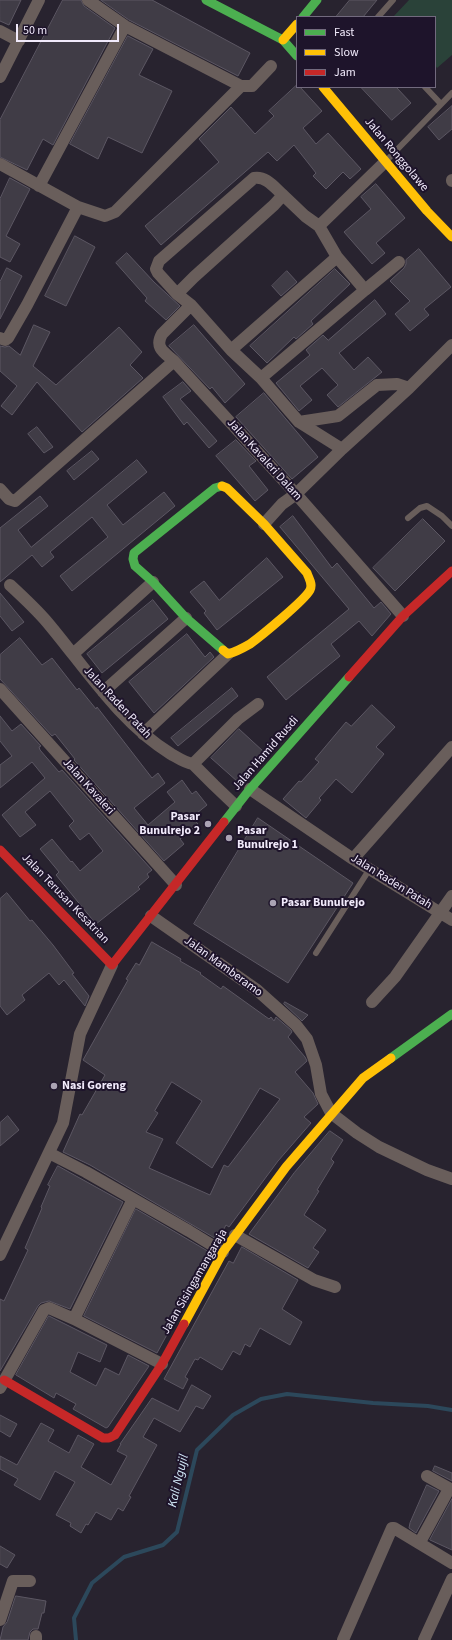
<!DOCTYPE html>
<html>
<head>
<meta charset="utf-8">
<style>
	body { margin:0 }
	#map { position:relative; width:452px; height:1640px; overflow:hidden; background:#28232f; font-family:"Source Sans 3",sans-serif }
	canvas { display:block }
	.legend { position:absolute; left:296px; top:16px; width:140px; height:72px; box-sizing:border-box; background:#1e142b; border:1px solid #726a7e; margin:0; padding:5px 7px; list-style:none; font-size:12px; color:#f1eafb }
	.legend li { display:flex; align-items:center; gap:8px; height:20px }
	.legend b { width:20px; border:1px solid #726a7e }
	.scale { position:absolute; left:16px; top:24px; width:103px; height:18px; box-sizing:border-box; border:2px solid #f1eafb; border-top:0; padding-left:5px; font-size:12px; line-height:14px; white-space:nowrap; color:#f1eafb; -webkit-text-stroke:3px #1e142b; paint-order:stroke }
</style>
</head>
<body>
<div id="map">
<canvas width="452" height="1640"></canvas>
<ul class="legend">
<li><b style="height:5px;background:#4caf50"></b>Fast</li>
<li><b style="height:5px;background:#ffc107"></b>Slow</li>
<li><b style="height:5px;background:#c62828"></b>Jam</li>
</ul>
<div class="scale">50 m</div>
</div>
<script>
const ctx = document.querySelector('canvas').getContext('2d');
ctx.lineJoin = 'round';
function paint(path, color) { ctx.fillStyle = color; ctx.fill(path, 'evenodd'); }
function stroke(path, color, width, dash) { ctx.strokeStyle = color; ctx.lineWidth = width; ctx.lineCap = dash ? 'butt' : 'round'; ctx.setLineDash(dash || []); ctx.stroke(path); }
function label(font, color, halo, rows, align = 'center') {
  ctx.font = font + ' "Source Sans 3",sans-serif'; ctx.lineWidth = 4; ctx.setLineDash([]); ctx.textBaseline = 'middle'; ctx.strokeStyle = halo; ctx.fillStyle = color; for (const [text, x, y, turn = 0] of rows) {
    ctx.save(); ctx.translate(x, y); ctx.rotate((+turn || 0) * Math.PI / 180); ctx.textAlign = isNaN(turn) ? turn : align; if (halo) ctx.strokeText(text, 0, 0); ctx.fillText(text, 0, 0); ctx.restore();
  }
}
const green = new Path2D(`
	M409,0H452V55L437,68L435,65V17H393Z`);
const stream = new Path2D(`
	M76,1640L74,1618L92,1583L124,1557L163,1545L177,1532L197,1450L233,1415L261,1399L287,1394L373,1403L428,1406L452,1410`);
const building = new Path2D(`
	M0,0H21L9,25L0,21Z
	M63,0H81L84,6L115,28L53,145L43,139L27,170L0,157V120Z
	M101,0H152L250,53L238,76L129,20Z
	M350,0H377L363,17H336Z
	M128,36L153,49L139,75L172,91L142,153L108,137L98,159L70,144Z
	M297,85V87H300L322,111L303,128L316,144L328,133L361,169L350,179L343,172L326,189L313,176L316,173L294,145L277,161L268,152L161,245L145,226L219,162L199,139L231,107L255,134L274,116L269,111Z
	M361,87H396L411,103L392,120Z
	M452,106V129L439,140L428,127Z
	M10,178L30,189L6,236L20,244L10,262L0,257V199Z
	M376,184L405,218L376,243L385,253L372,264L344,232L371,209L361,197Z
	M75,236L95,247L66,306L45,296Z
	M419,249L451,287L424,309L429,315L410,331L395,314L410,301L390,281L404,268L406,264V260Z
	M127,253L154,282L180,306L166,320L145,301L147,298L116,263Z
	M7,268L22,276L0,319V282Z
	M335,269L350,284L311,321L313,324L296,339L294,337L267,363L250,346Z
	M287,271L297,282L281,296L272,286Z
	M375,300L386,314L339,353L354,370L368,357L382,372L338,407L327,395L338,385L322,368L300,386L312,400L299,411L276,383L310,355L306,350L323,335L328,340Z
	M34,325L50,332L33,366L56,385L119,327L142,352L130,365L143,378L82,432L37,382L12,415L1,406L17,386L0,371V346L5,347L9,346L20,355Z
	M194,325L245,384L225,403L212,387L210,389L169,346Z
	M183,382L191,391L180,399L217,441L209,448L187,422L184,425L163,397Z
	M264,393L318,457L292,479L236,417Z
	M37,427L53,447L44,453L28,434Z
	M236,440L256,461L249,466L268,490L255,501L216,456Z
	M92,451L99,459L74,480L67,471Z
	M137,460L147,472L107,505L123,525L164,492L175,506L72,591L60,576L108,537L92,517L50,552L54,557L42,567L32,555L0,582V528L40,496L48,506L18,530L31,547Z
	M293,516L332,568L337,563L374,608L381,602L391,614L372,636L359,621L331,644L340,656L286,700L267,677L349,609L280,527Z
	M423,519L445,541L395,591L373,568Z
	M267,558L283,577L217,630L204,613L206,611L190,592L204,581L219,600Z
	M0,593L24,622L12,631L0,616Z
	M153,600L168,619L102,673L87,654Z
	M187,634L205,657L210,652L214,657L154,713L129,682Z
	M20,638L42,665L52,658L77,690L79,688L96,709L97,707L152,778L158,773L165,783L134,808L148,825L175,802L167,792L182,780L192,794L196,791L207,805L192,817L198,824L180,839L184,844L164,861L74,760L75,759L55,734L52,736L0,679V655Z
	M232,688L238,696L178,746L171,738Z
	M372,705L395,727L376,747L384,754L352,793L336,779L319,798L321,800L306,818L283,799L299,781L301,782L319,762L315,759L346,722L351,726Z
	M0,716L12,731L21,724L41,746L39,747L40,750L59,772L62,770L152,870L147,874L149,877L138,887L140,889L96,924L56,875L59,872L40,849L52,839L71,862L72,861L80,871L103,851L89,833L80,840L69,826L74,821L50,791L25,812L36,825L20,837L2,815L45,778L32,762L0,788V765L12,756L0,741Z
	M239,729L264,752L238,782L211,758Z
	M258,818L353,883L288,983L194,924Z
	M7,893L30,921L32,920L53,945L74,973L72,974L89,996L85,1006L64,980L59,985L49,973L22,995L25,1000L7,1015L0,1006V899Z
	M152,942L181,959L180,961L201,973L200,974L221,989L223,986L269,1019L271,1017L274,1021L276,1017L291,1030L292,1032L288,1037L305,1057L307,1061L295,1072L313,1093L318,1104L304,1117L311,1123L278,1161L229,1227L226,1225L218,1240L90,1165L63,1152L80,1114L82,1115L105,1075L83,1060L128,980L126,979L136,963L139,965ZM172,1082L202,1101L176,1143L212,1168L260,1088L280,1099L228,1167L224,1165L210,1195L149,1168L163,1139L146,1132L158,1113L155,1111Z
	M285,1002L308,1015L302,1021L284,1004Z
	M8,1116L19,1130L0,1146V1123Z
	M330,1131L343,1140L331,1159L334,1162L317,1190L319,1191L304,1215L326,1230L313,1248L319,1252L308,1268L249,1234L294,1173Z
	M58,1166L123,1202L70,1309L49,1301L41,1303L38,1306L0,1371V1299L4,1301L28,1250L25,1248L42,1208L41,1207L50,1186L48,1185Z
	M136,1209L211,1253L157,1353L84,1316Z
	M242,1247L298,1280L282,1309L302,1322L290,1345L260,1328L250,1347L245,1344L240,1355L233,1351L222,1370L200,1357L198,1360L195,1359L185,1377L188,1379L183,1389L164,1379L229,1261L233,1263Z
	M49,1316L107,1345L100,1362L78,1352L70,1372L96,1386L105,1368L119,1375L128,1355L149,1366L108,1427L106,1428L73,1409L76,1404L56,1393L54,1398L16,1375Z
	M192,1385L211,1396L203,1409L196,1406L180,1432L154,1418L143,1437L157,1445L129,1496L131,1497L123,1511L118,1508L111,1520L96,1512L88,1525L86,1524L81,1533L70,1526L71,1523L56,1515L75,1482L55,1471L40,1500L14,1485L18,1479L0,1469V1456L17,1465L41,1423L54,1430L48,1441L69,1453L78,1435L94,1444L81,1467L111,1485L127,1456L117,1451L121,1444H120L152,1398L178,1411Z
	M0,1415L17,1424L10,1437L0,1431Z
	M435,1466L452,1473V1481L433,1471Z
	M427,1485L439,1491L416,1533L409,1528L410,1523Z
	M452,1499V1550L430,1540Z
	M0,1546L15,1555L7,1568L0,1564Z
	M16,1596L46,1601L44,1613H42L38,1629H33L30,1632L28,1640H0L3,1627L7,1622Z`);
const lane = new Path2D(`
	M378,17L393,0
	M425,87L441,104
	M386,161L452,93
	M408,518L420,508L427,506L442,516L452,526
	M316,953L369,870`);
const street = new Path2D(`
	M88,0L125,26L241,86
	M0,31L19,41
	M0,77L39,0
	M0,164L78,207L105,216L115,212L241,86H252L271,66
	M452,180V181
	M39,186L125,26
	M283,195C274,187 266,176 254,178L159,261L156,269L158,273L177,294L191,305L231,350L261,378L299,422L342,449
	M319,226L385,162
	M365,290L399,262
	M177,294L194,277L274,205L283,195L305,216L319,226L337,257L365,290L261,378
	M191,305L162,334C154,348 165,353 174,361L296,494L403,616
	M0,338L5,340L8,338L27,305L78,207
	M231,350L337,257
	M299,422L338,416L377,385L397,384L409,388
	M0,489L9,499L15,501L174,361
	M264,524L282,504L296,494L342,449L409,388L452,345
	M10,585C23,597 36,609 47,622C85,667 120,723 171,754C178,758 185,763 193,764L214,785L236,806
	M73,654L153,582
	M0,689L176,885
	M103,692L186,618
	M143,734L228,654
	M193,764L238,719L258,704
	M250,789L353,859L452,920
	M353,859L452,747
	M151,916L257,990L296,1025L307,1039L316,1065L321,1094L331,1113L357,1133L379,1147L427,1170L452,1179
	M372,1002L395,977L452,896
	M49,1153L86,1172L189,1231L223,1252
	M235,1235L314,1280L335,1287
	M0,1255L63,1123L80,1034L112,965
	M74,1319L162,1364
	M0,1388L44,1310L49,1308L74,1319L133,1199
	M427,1476L452,1490
	M420,1542L449,1489
	M0,1620L13,1581H30
	M36,1640V1636
	M343,1640L392,1528H394L452,1563
	M424,1640L452,1579`);
const fast = new Path2D(`
	M206,0L283,40L297,56
	M303,17L317,0
	M222,486L215,488L134,553L133,559L135,566L153,582L186,618L223,650
	M224,822L250,789L349,677
	M391,1058L452,1014`);
const slow = new Path2D(`
	M283,40L297,24
	M323,87L427,211L452,237
	M222,486L227,488L264,524L307,573C309,579 313,584 310,590C305,600 261,636 250,644C243,648 236,652 228,654L223,650
	M184,1324L223,1252L286,1167L363,1078L391,1058`);
const jam = new Path2D(`
	M349,677L403,616L452,571
	M0,850L112,965L224,822
	M4,1380L103,1438H109L115,1435L162,1364L184,1324`);
const markers = [
	[208,824,4,"#aba4b4"],
	[229,838,4,"#aba4b4"],
	[273,903,4,"#aba4b4"],
	[54,1086,4,"#aba4b4"]
];
const streetNames = [
	["Jalan Ronggolawe",396,155,50],
	["Jalan Kavaleri Dalam",264,460,48],
	["Jalan Raden Patah",117,703,47],
	["Jalan Hamid Rusdi",266,754,-49],
	["Jalan Kavaleri",88,787,48],
	["Jalan Raden Patah",391,882,32],
	["Jalan Terusan Kesatrian",65,899,46],
	["Jalan Mamberamo",223,967,36],
	["Jalan Sisingamangaraja",195,1282,-60]
];
const poiNames = [
	["Pasar",200,817,"right"],
	["Bunulrejo 2",200,831,"right"],
	["Pasar",237,831],
	["Bunulrejo 1",237,845],
	["Pasar Bunulrejo",281,903],
	["Nasi Goreng",62,1086]
];
const waterNames = [
	["Kali Ngujil",179,1481,-77]
];
paint(green, '#2a4239');
stroke(stream, '#2c485b', 4);
paint(building, '#403c46');
stroke(building, '#5c5763', 1);
stroke(lane, '#695e5b', 6);
stroke(street, '#695e5b', 12);
stroke(fast, '#4caf50', 9);
stroke(slow, '#ffc107', 9);
stroke(jam, '#c62828', 9);
for (const [x, y, r, color] of markers) { const dot = new Path2D(); dot.arc(x, y, r, 0, 2 * Math.PI); ctx.fillStyle = color; ctx.fill(dot); stroke(dot, '#1e142b', 1.5); }
label('12px', '#f1eafb', '#1e142b', streetNames);
label('bold 12px', '#f1eafb', '#1e142b', poiNames, 'left');
label('italic 13px', '#d1e8f7', '#1e142b', waterNames);
</script>
</body>
</html>
